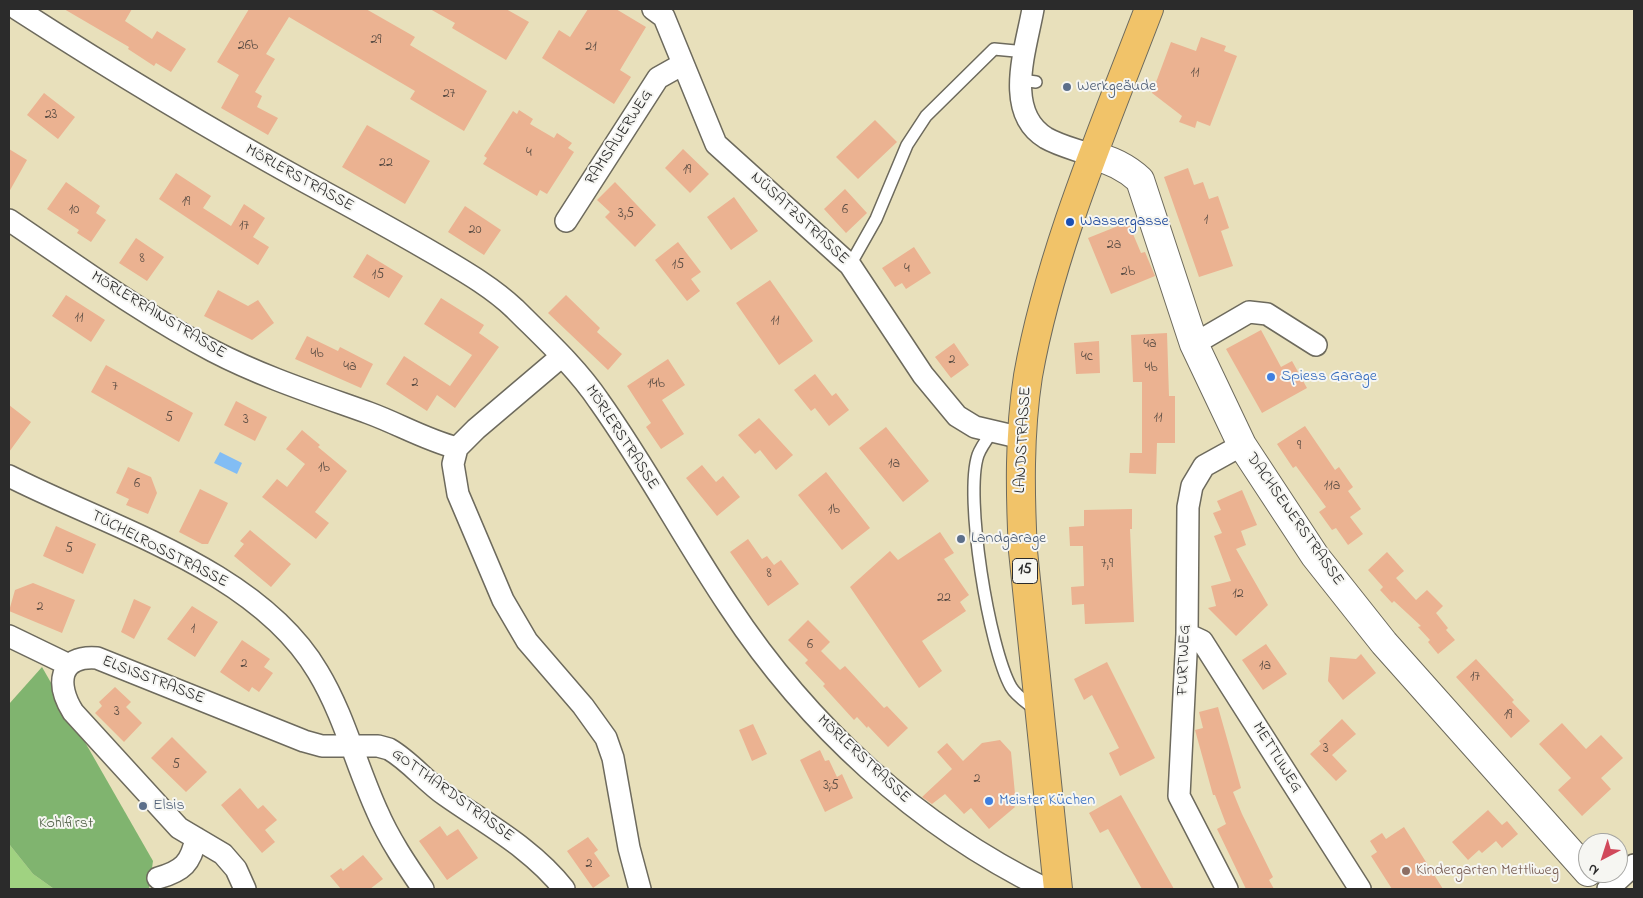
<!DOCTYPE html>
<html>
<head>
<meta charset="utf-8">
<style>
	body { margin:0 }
	#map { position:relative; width:1643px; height:898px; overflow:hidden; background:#e8e0bb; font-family:"Indie Flower",sans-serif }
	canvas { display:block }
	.frame { position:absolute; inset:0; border:10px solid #2b2b2b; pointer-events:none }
	.north { position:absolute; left:1578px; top:833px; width:50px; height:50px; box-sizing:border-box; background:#f6f6f2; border:1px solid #a5a5a2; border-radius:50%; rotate:220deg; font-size:14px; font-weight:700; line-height:20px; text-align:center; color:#2b2b2b }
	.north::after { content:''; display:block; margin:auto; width:18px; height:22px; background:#d1495b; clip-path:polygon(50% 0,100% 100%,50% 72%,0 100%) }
</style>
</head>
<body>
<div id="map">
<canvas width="1643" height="898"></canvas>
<div class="frame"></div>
<div class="north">N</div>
</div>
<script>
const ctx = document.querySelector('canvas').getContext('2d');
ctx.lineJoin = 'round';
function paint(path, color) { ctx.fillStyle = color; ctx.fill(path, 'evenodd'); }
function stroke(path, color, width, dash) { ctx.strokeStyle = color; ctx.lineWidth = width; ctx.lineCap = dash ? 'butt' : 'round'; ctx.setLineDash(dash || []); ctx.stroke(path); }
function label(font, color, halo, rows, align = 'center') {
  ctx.font = font + ' "Indie Flower",sans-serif'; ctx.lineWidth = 4; ctx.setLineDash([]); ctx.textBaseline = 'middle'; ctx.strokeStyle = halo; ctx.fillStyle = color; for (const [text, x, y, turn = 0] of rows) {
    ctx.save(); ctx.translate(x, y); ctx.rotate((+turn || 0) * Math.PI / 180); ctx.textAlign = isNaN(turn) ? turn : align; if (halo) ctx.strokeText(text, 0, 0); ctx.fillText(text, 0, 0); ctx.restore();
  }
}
const green = new Path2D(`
	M9,844L33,874L54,889H9Z`);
const forest = new Path2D(`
	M42,667L153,861L149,889H54L33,874L9,844V704Z`);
const water = new Path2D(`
	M220,452L242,463L237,474L214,463Z`);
const building = new Path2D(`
	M64,9H132L125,21L152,39L157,31L186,49L171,72L156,63L154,66L128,49L129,47Z
	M249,9H366L415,37L410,45L487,91L464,131L410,99L415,91L289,17L266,54L275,59L255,92L262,96L257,107L278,118L268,135L221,108L239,75L217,62Z
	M430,9H506L529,22L506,60L452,28L455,23Z
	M588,9H616L646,27L620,70L631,77L614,104L542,58L559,30L570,37Z
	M1201,37L1226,46L1224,51L1237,56L1210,126L1197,121L1195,128L1179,122L1182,116L1152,93L1171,42L1196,51Z
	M44,93L75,117L58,139L27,115Z
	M519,110L533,119L530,124L554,138L557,133L572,143L568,148L574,152L547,194L540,190L537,196L483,164L487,158L484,156L513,111L517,114Z
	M875,120L897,142L858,179L836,157Z
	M367,125L430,161L405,204L342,167Z
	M9,149L27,160L9,192Z
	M683,149L709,174L690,193L665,168Z
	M1188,168L1194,185L1203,182L1209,199L1218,196L1229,228L1221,231L1233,266L1199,277L1164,177Z
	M176,173L211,196L203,208L231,226L244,204L265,218L253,237L269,247L258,265L159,199Z
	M66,182L100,206L96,213L106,220L91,242L77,233L79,230L47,209Z
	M615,182L656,225L635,247L605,217L610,212L597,200Z
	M845,189L867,213L846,233L824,209Z
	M734,197L758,231L731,250L707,217Z
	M465,206L501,230L484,255L448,232Z
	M1128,222L1141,253L1145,252L1155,276L1111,294L1088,238Z
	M136,238L164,257L147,281L119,263Z
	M678,242L701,272L691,279L700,291L687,301L655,260Z
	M914,247L931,273L906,289L902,283L895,287L882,268Z
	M367,254L403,276L389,298L353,277Z
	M770,280L813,341L779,365L736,303Z
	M218,290L248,306L258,300L274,323L252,340L204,316Z
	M66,295L105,320L91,342L52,316Z
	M566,295L600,328L597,332L622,354L608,370L548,313Z
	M441,298L484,325L479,333L499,347L455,408L437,395L427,411L386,384L404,356L450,386L472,355L424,324Z
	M1261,330L1281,367L1292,361L1307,388L1262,413L1226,349Z
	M1167,333L1169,396H1175V443H1157L1156,474L1129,473L1130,453H1142V382H1133L1131,335Z
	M307,336L338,351L340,347L373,364L361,388L295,359Z
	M1099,341L1100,373L1076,374L1074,343Z
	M954,343L969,365L951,378L935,357Z
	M668,359L685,385L662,400L684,434L661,449L646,427L651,423L627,386Z
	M106,365L193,413L179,442L91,392Z
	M815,374L832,396L836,393L849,410L829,426L815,408L811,411L794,390Z
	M236,401L267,417L255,441L224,425Z
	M9,405L31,422L9,452Z
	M759,418L793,455L776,470L760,450L755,454L738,435Z
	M1305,426L1335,470L1339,467L1353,487L1348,491L1361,509L1350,517L1363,534L1348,545L1336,528L1332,530L1319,512L1326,507L1296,466L1293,468L1277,444Z
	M886,427L929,481L903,502L859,448Z
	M302,430L320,445L318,447L347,471L315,512L329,523L316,539L262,497L277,479L287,487L305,464L286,449Z
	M702,465L716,482L723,476L740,497L717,516L686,478Z
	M128,467L151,477L157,493L148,514L126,505L129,499L116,493Z
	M826,472L870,528L842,550L798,495Z
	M200,489L228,503L208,544H202L179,532Z
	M1242,490L1257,525L1241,531L1246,545L1236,549L1268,605L1236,636L1208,608L1216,606L1211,586L1231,581L1214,536L1222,533L1213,513L1221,510L1217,501Z
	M1132,509V529H1130L1134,622L1085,624L1084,604L1072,605L1071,587L1084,586L1083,546H1070L1069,527L1084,526V510Z
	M56,526L96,544L83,574L43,556Z
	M250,530L291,564L271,587L234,556L244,544L240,541Z
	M940,532L954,553L944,559L969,595L960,602L966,611L922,641L942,671L919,688L850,587L890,551L898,560Z
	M748,539L762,559L767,556L774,565L781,560L799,584L768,606L730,552Z
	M1387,552L1404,571L1396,578L1416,600L1427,590L1443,606L1436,613L1448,628L1446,630L1455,640L1438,654L1428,642L1430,640L1418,627L1421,626L1394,601L1392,603L1380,590L1383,587L1368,570Z
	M33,583L75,600L62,633L9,611L15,590Z
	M134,599L151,607L134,639L121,632Z
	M192,606L218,622L195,657L167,639Z
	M808,620L830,642L821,651L840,670L845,666L884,708L887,706L908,728L888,747L868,726L867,728L857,717L854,720L823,686L825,684L805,663L808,660L788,640Z
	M242,640L270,659L264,667L273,673L259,692L252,687L249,692L220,672Z
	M1266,644L1287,674L1263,690L1242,660Z
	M1361,654L1376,673L1343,700L1328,681L1330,657L1356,659Z
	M1476,659L1514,700L1512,702L1530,721L1511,738L1456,677Z
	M1107,662L1155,758L1120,776L1109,753L1119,748L1092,695L1084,700L1074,679Z
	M115,687L131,702L126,707L142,723L124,742L95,713L102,706L99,702Z
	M1218,707L1241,788L1233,792L1242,814L1273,877L1269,880L1274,889H1246L1217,829L1226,824L1215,795H1213L1195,730L1203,728L1199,712Z
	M1342,719L1356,734L1332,755L1347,771L1336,781L1310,754L1321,744L1319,741Z
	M1562,723L1586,749L1601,735L1623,758L1601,778L1611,789L1582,816L1558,790L1571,778L1539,744Z
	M753,724L767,754L752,761L739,730Z
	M172,737L207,772L186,792L151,758Z
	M1000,740L1011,752L1015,794L1008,799L1015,807L989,829L971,808L964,814L945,794L932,804L922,797L952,769L937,752L947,743L963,761L982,743Z
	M820,750L825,761L829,760L837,777L842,774L853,798L825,812L800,760Z
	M240,788L258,809L263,805L277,820L265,830L275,842L262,853L221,805Z
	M1121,795L1174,889H1142L1108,829L1100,833L1089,813Z
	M1488,810L1502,825L1507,821L1518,834L1502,848L1496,841L1482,853L1479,850L1468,860L1452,842Z
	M440,826L447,836L458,829L478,858L447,880L419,841Z
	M1404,827L1443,889H1392L1371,856L1377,852L1370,841L1382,833L1386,839Z
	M588,837L598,850L594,853L610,876L593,888L567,851Z
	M363,855L383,879L370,889H341L330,876L341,868L343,871Z`);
const service = new Path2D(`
	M1021,80L1036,82
	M850,265L876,219L907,145L926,116L994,49L1026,52
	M992,432C987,439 981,447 978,455C964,496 989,648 1011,687C1016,696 1029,704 1036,710`);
const minor = new Path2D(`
	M17,9C110,69 204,126 302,180C346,204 391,228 435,254C462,270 492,287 515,309C544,338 576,367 599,401C646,467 684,539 729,606C808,726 917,826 1046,889
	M653,9L664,17L716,144L850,265L923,375L957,416L975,427L1022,438
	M1033,9C1026,49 1003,112 1046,138C1060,146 1078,150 1093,156
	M9,220C76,265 142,314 213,351C263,377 316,394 369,413C399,424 426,440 457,448
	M566,221L658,78L683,64
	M1194,344L1249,312L1267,314L1316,345
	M562,356L476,429L457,448L453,464L458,494L503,600L527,641L583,706L606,738L613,758L629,848L640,889
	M9,476C109,527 258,570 318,672C344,715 356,765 377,811C389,839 406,864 423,889
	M1187,634L1202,641L1360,889
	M9,636L69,665
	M158,878C183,871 191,863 196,838
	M245,889L236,869L223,854L179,828L73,712C56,685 58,655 97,658L304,741L322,746H378L389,749C410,761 425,781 445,795C486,824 532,848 564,889
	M1227,889L1179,796L1187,634L1188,507L1192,486L1204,466L1242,445
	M1608,889L1634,865`);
const tertiary = new Path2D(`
	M1093,156C1112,160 1126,167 1140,180L1194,344L1242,445L1315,556L1384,643L1588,872`);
const primary = new Path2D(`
	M1058,889L1023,551C1020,493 1019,434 1028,376C1050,252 1104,127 1149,9`);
const markers = [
	[1067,87,5,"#5c6f8a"],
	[1070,222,5,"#1a4fb4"],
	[1271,377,5,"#3f7fe0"],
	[961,539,5,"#5c6f8a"],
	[989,801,5,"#3f7fe0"],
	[143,806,5,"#5c6f8a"],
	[1406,871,5,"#8d6e63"]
];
const numberNames = [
	["29",376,41],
	["26b",248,47],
	["21",591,48],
	["11",1195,74],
	["27",449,95],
	["23",51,116],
	["4",529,154],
	["22",386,164],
	["19",687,171],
	["19",186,203],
	["10",74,211],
	["6",845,211],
	["3,5",626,215],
	["1",1206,221],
	["17",244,227],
	["20",475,231],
	["2a",1114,246],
	["8",142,260],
	["15",678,266],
	["4",907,270],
	["2b",1128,273],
	["15",378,276],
	["11",79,319],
	["11",775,322],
	["4a",1150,345],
	["4b",317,355],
	["4c",1087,358],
	["2",952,361],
	["4a",350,368],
	["4b",1151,369],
	["2",415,384],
	["14b",656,385],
	["7",115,388],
	["5",169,419],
	["11",1158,419],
	["3",246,421],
	["9",1299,447],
	["1a",894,465],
	["1b",324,469],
	["6",137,485],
	["11a",1332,487],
	["1b",834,511],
	["5",69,550],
	["7,9",1107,565],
	["8",769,575],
	["12",1238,595],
	["22",944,599],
	["2",40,608],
	["1",193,630],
	["6",810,646],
	["2",244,665],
	["1a",1265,667],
	["17",1475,678],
	["3",117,713],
	["19",1508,716],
	["3",1326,750],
	["5",176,766],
	["2",977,780],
	["3;5",831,787],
	["2",589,865]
];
const shields = [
	[1025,571,25]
];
const shieldNames = [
	["15",1025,571]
];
const serviceNames = [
	["Werkgeäude",1077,87],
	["Landgarage",971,539],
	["Elsis",153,806]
];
const streetNames = [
	["RAMSAUERWEG",620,138,-57],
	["MÖRLERSTRASSE",299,179,29],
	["NÜSATZSTRASSE",799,219,43],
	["MÖRLERRAINSTRASSE",158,316,31],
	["MÖRLERSTRASSE",621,438,57],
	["LANDSTRASSE",1024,440,-87],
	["DACHSENERSTRASSE",1294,520,55],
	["TÜCHELROSSTRASSE",159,550,27],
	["FURTWEG",1185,660,-88],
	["ELSISSTRASSE",153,681,21],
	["METTLIWEG",1276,758,58],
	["MÖRLERSTRASSE",863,760,43],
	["GOTTHARDSTRASSE",452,796,36]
];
const transitNames = [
	["Wassergasse",1080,222]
];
const shopNames = [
	["Spiess Garage",1281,377],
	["Meister Küchen",999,801]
];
const parkNames = [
	["Kohlfirst",66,824]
];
const educationNames = [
	["Kindergarten Mettliweg",1416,871]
];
paint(green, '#a0d281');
paint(forest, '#80b46f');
paint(water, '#82bdf4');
paint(building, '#ebb291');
stroke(service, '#6d6a5d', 14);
stroke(minor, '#6d6a5d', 24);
stroke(tertiary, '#6d6a5d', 30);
stroke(primary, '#6d6a5d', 30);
stroke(service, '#fff', 11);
stroke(minor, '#fff', 21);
stroke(tertiary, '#fff', 28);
stroke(primary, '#f1c369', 28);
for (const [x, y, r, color] of markers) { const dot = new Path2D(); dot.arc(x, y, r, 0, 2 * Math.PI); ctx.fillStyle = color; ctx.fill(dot); stroke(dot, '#f6f6f2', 2); }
label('14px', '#5b4d44', null, numberNames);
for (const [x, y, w] of shields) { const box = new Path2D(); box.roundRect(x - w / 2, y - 12.5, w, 25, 4); ctx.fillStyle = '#f6f6f2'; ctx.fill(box); stroke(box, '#2b2b2b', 1); }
label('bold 15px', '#2b2b2b', null, shieldNames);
label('16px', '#4e5e75', '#f6f6f2', serviceNames, 'left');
label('16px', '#2b2b2b', '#f6f6f2', streetNames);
label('16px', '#164399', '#f6f6f2', transitNames, 'left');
label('16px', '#366cbe', '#f6f6f2', shopNames, 'left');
label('16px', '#4e5d45', '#f6f6f2', parkNames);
label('16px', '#785e54', '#f6f6f2', educationNames, 'left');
</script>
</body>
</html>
